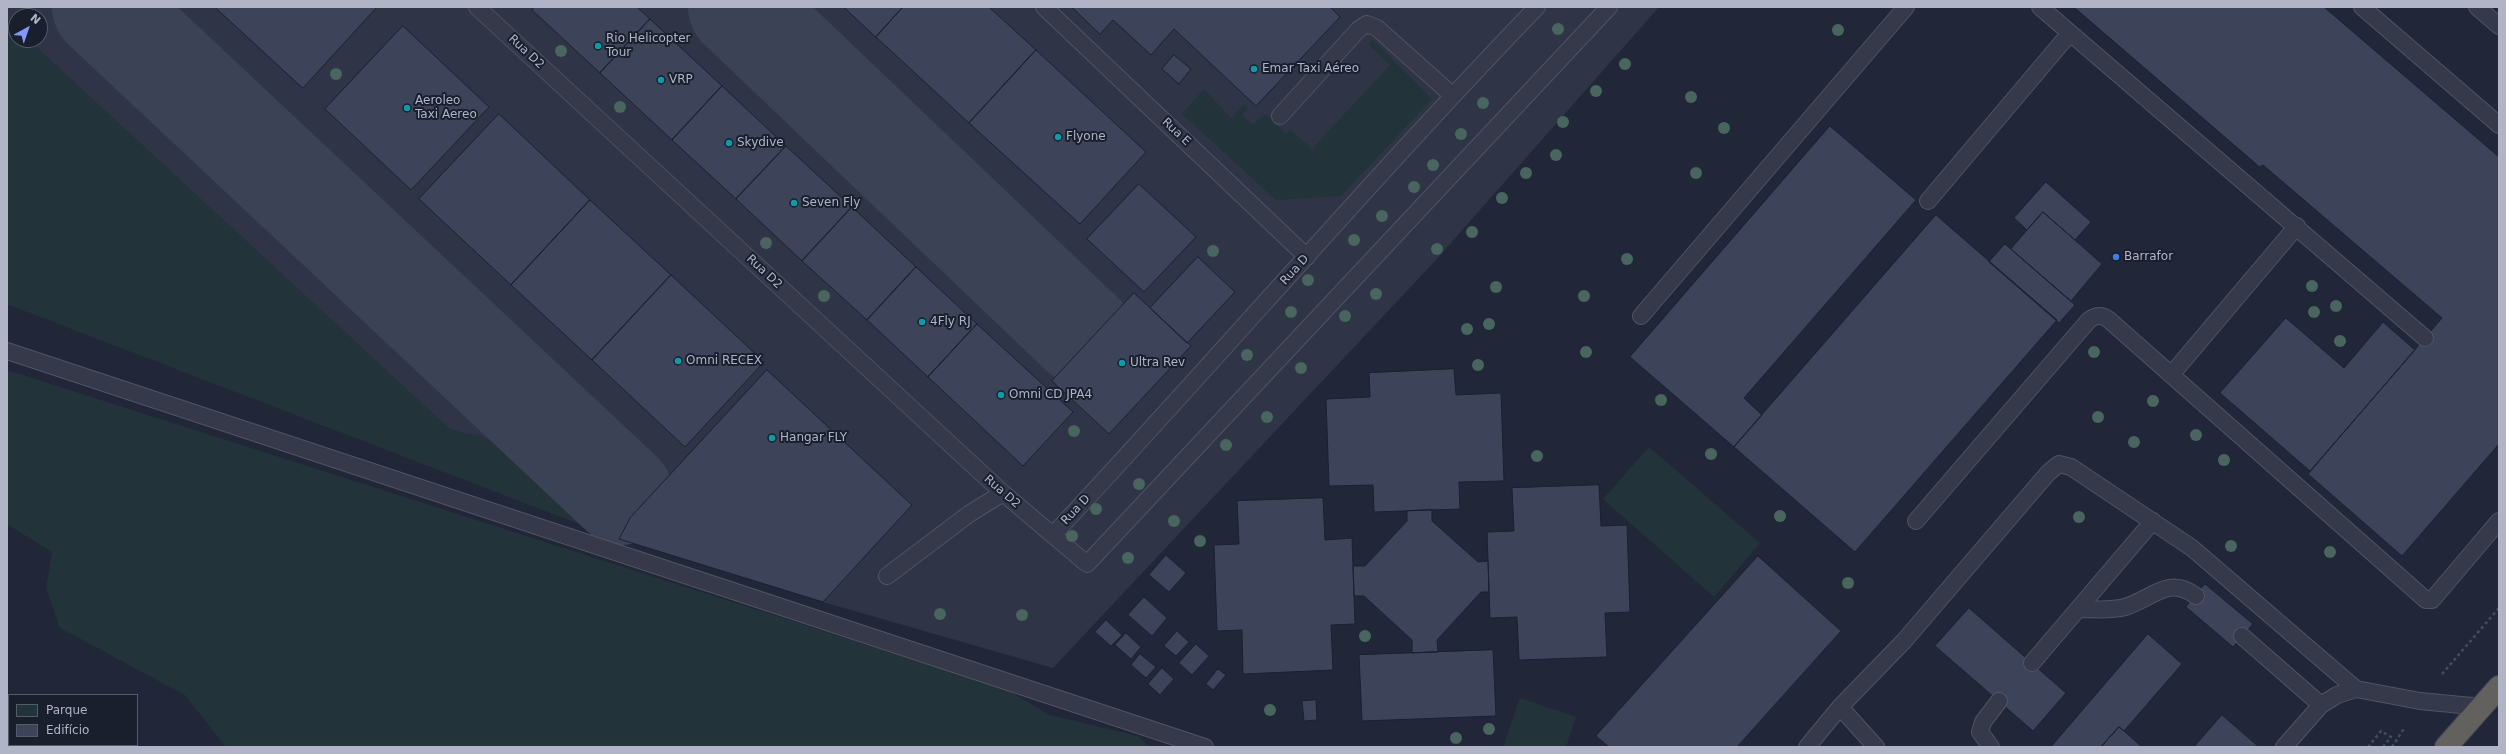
<!DOCTYPE html>
<html>
<head>
<meta charset="utf-8">
<style>
	body { margin:0 }
	#map { position:relative; width:2506px; height:754px; overflow:hidden; background:#212739; font-family:"DejaVu Sans",sans-serif }
	canvas { display:block }
	.frame { position:absolute; inset:0; border:8px solid #b0b4c6; pointer-events:none }
	.legend { position:absolute; left:8px; top:694px; width:130px; height:52px; box-sizing:border-box; background:#1a1f2e; border:1px solid #565b6b; margin:0; padding:5px 7px; list-style:none; font-size:12px; color:#b0b4c6 }
	.legend li { display:flex; align-items:center; gap:8px; height:20px }
	.legend b { width:20px; border:1px solid #565b6b }
	.north { position:absolute; left:8px; top:8px; width:40px; height:40px; box-sizing:border-box; background:#1a1f2e; border:1px solid #565b6b; border-radius:50%; rotate:40deg; font-size:11px; font-weight:700; line-height:16px; text-align:center; color:#b0b4c6 }
	.north::after { content:''; display:block; margin:auto; width:14px; height:18px; background:#8498f7; clip-path:polygon(50% 0,100% 100%,50% 72%,0 100%) }
</style>
</head>
<body>
<div id="map">
<canvas width="2506" height="754"></canvas>
<div class="frame"></div>
<ul class="legend">
<li><b style="height:11px;background:#23333a"></b>Parque</li>
<li><b style="height:11px;background:#3d4459"></b>Edifício</li>
</ul>
<div class="north">N</div>
</div>
<script>
const ctx = document.querySelector('canvas').getContext('2d');
ctx.lineJoin = 'round';
function paint(path, color) { ctx.fillStyle = color; ctx.fill(path, 'evenodd'); }
function stroke(path, color, width, dash) { ctx.strokeStyle = color; ctx.lineWidth = width; ctx.lineCap = dash ? 'butt' : 'round'; ctx.setLineDash(dash || []); ctx.stroke(path); }
function label(font, color, halo, rows, align = 'center') {
  ctx.font = font + ' "DejaVu Sans",sans-serif'; ctx.lineWidth = 4; ctx.setLineDash([]); ctx.textBaseline = 'middle'; ctx.strokeStyle = halo; ctx.fillStyle = color; for (const [text, x, y, turn = 0] of rows) {
    ctx.save(); ctx.translate(x, y); ctx.rotate((+turn || 0) * Math.PI / 180); ctx.textAlign = isNaN(turn) ? turn : align; if (halo) ctx.strokeText(text, 0, 0); ctx.fillText(text, 0, 0); ctx.restore();
  }
}
const airport = new Path2D(`
	M7,7H1659L1435,261L1053,668L823,602L619,539L7,304ZM16,16H40V40H16Z`);
const green = new Path2D(`
	M7,19L16,28V40H29L449,428L466,434L478,435L499,444L513,459L528,466L541,481L569,486L606,505L609,509L610,524L619,539L7,304Z
	M1373,40L1432,99L1341,196L1276,200L1182,114L1204,89L1231,118L1243,105L1248,109L1242,115L1253,125L1261,117L1267,115L1286,134L1290,129L1312,149L1390,65L1368,44Z
	M7,370L1005,689L1050,715L1138,736L1150,747H226L185,695L60,628L46,588L52,552L7,524Z
	M1649,447L1760,543L1714,597L1603,499Z
	M1520,698L1576,717L1566,747H1503Z`);
const taxiway = new Path2D(`
	M103,7L622,494
	M739,7L1082,334`);
const building = new Path2D(`
	M215,7H377L303,88Z
	M535,7H637L650,19L600,73L532,10Z
	M844,7H903L876,37Z
	M903,7H989L1036,50L969,123L876,37Z
	M1072,7H1330L1340,17L1256,106L1174,29L1151,55L1113,20L1100,34Z
	M2074,7H2324L2499,157V444L2402,556L2308,474L2442,318L2263,165L2260,167Z
	M650,19L722,86L672,140L600,73Z
	M403,26L489,107L411,190L325,109Z
	M1036,50L1146,152L1080,224L969,123Z
	M1174,55L1191,69L1179,84L1162,69Z
	M722,86L786,146L736,199L672,140Z
	M499,114L590,200L511,285L419,199Z
	M1830,126L1916,200L1744,398L1762,415L1734,447L1630,357Z
	M786,146L852,207L802,261L736,199Z
	M2046,182L2091,222L2075,240L2043,212L2027,230L2014,218Z
	M1139,184L1196,237L1144,292L1087,239Z
	M590,200L671,275L592,360L511,285Z
	M852,207L916,267L867,320L802,261Z
	M2043,212L2102,264L2071,301L2011,249Z
	M1936,215L2057,320L1855,552L1734,447Z
	M2005,244L2075,305L2059,323L1989,262Z
	M1198,257L1235,292L1187,343L1150,308Z
	M916,267L977,324L928,377L867,320Z
	M671,275L764,362L685,447L592,360Z
	M1134,293L1191,346L1109,434L1052,381Z
	M2286,318L2344,368L2383,322L2415,350L2310,471L2220,393Z
	M977,324L1073,412L1023,466L928,377Z
	M1454,369L1456,395L1501,393L1504,481L1459,482L1460,509L1374,512L1373,485L1329,486L1326,399L1370,397L1369,373Z
	M767,370L912,505L823,602L619,539L630,518Z
	M1599,485L1601,526L1627,525L1630,612L1605,613L1607,657L1519,660L1517,617L1490,618L1487,532L1514,531L1512,488Z
	M1323,498L1325,540L1352,538L1355,624L1331,625L1333,670L1243,674L1242,630L1217,631L1214,545L1239,544L1237,501Z
	M1432,510V521L1478,562L1488,561L1489,592H1481L1437,640L1438,652L1412,653V640L1364,596H1354L1353,566H1365L1407,521V511Z
	M1166,555L1186,573L1169,592L1149,575Z
	M1758,556L1841,631L1737,747H1609L1596,736Z
	M2205,584L2253,624L2233,647L2186,607Z
	M1144,597L1167,618L1152,636L1128,615Z
	M1969,608L2066,693L2033,731L1935,646Z
	M1106,620L1122,635L1111,646L1095,632Z
	M1177,631L1189,642L1176,656L1164,646Z
	M1126,633L1141,647L1131,659L1115,645Z
	M2148,634L2182,664L2124,731L2119,727L2101,747H2051Z
	M1196,644L1209,656L1192,675L1179,663Z
	M1493,650L1496,716L1362,721L1359,655Z
	M1140,654L1156,667L1146,678L1131,665Z
	M1162,668L1174,679L1160,695L1148,684Z
	M1218,669L1226,675L1213,690L1206,684Z
	M1316,700L1317,720L1304,721L1302,701Z
	M2222,715L2259,747H2194Z
	M2119,727L2124,731L2142,747H2101Z`);
const path = new Path2D(`
	M2442,674L2499,608
	M2368,747L2381,731L2391,737L2383,747
	M2392,747L2405,727`);
const service = new Path2D(`
	M477,7L1003,493L1087,564L1609,7
	M1044,7L1307,257
	M2040,7L2425,338
	M2362,7L2499,125
	M2477,7L2499,26
	M1280,116L1359,29L1367,24L1377,28L1452,95
	M1928,201L2070,33
	M1641,316L1906,7
	M7,351L1205,747
	M2171,375L2297,226
	M1916,521L2089,320C2096,315 2101,314 2108,319L2426,600H2432L2499,521
	M1053,535C1216,361 1371,179 1537,7
	M887,576L969,514L1003,493
	M2079,609C2094,609 2110,611 2125,607C2152,599 2168,575 2196,596
	M2242,636L2321,705
	M2032,663L2153,521
	M1840,707L1876,747
	M7,735L9,737
	M18,745L20,747
	M1807,747L1840,707L1904,641L2048,473L2059,464L2071,467L2192,548L2356,689
	M1991,747L1980,732L1983,722L1999,701
	M2284,747L2321,705L2337,695L2356,689L2420,701L2482,707`);
const trunk = new Path2D(`
	M2446,747L2499,687`);
const trees = [
	[1558,29],
	[1838,30],
	[561,51],
	[1625,64],
	[336,74],
	[1596,91],
	[1691,97],
	[1483,103],
	[620,107],
	[1563,122],
	[1724,128],
	[1461,134],
	[1556,155],
	[1433,165],
	[1526,173],
	[1696,173],
	[1414,187],
	[1502,198],
	[1382,216],
	[1472,232],
	[1354,240],
	[766,243],
	[1437,249],
	[1213,251],
	[1627,259],
	[1308,280],
	[2312,286],
	[1496,287],
	[1376,294],
	[824,296],
	[1584,296],
	[2336,306],
	[1291,312],
	[2314,312],
	[1345,316],
	[1489,324],
	[1467,329],
	[2340,341],
	[1586,352],
	[2094,352],
	[1247,355],
	[1478,365],
	[1301,368],
	[1661,400],
	[2153,401],
	[1267,417],
	[2098,417],
	[1074,431],
	[2196,435],
	[2134,442],
	[1226,445],
	[1711,454],
	[1537,456],
	[2224,460],
	[1139,484],
	[1096,509],
	[1780,516],
	[2079,517],
	[1174,521],
	[1072,536],
	[1200,541],
	[2231,546],
	[2330,552],
	[1128,558],
	[1848,583],
	[940,614],
	[1022,615],
	[1365,636],
	[1270,710],
	[1489,729],
	[1456,738]
];
const markers = [
	[598,46,4,"#0f9aa8"],
	[1254,69,4,"#0f9aa8"],
	[661,80,4,"#0f9aa8"],
	[407,108,4,"#0f9aa8"],
	[1058,137,4,"#0f9aa8"],
	[729,143,4,"#0f9aa8"],
	[794,203,4,"#0f9aa8"],
	[2116,257,4,"#3f7fe0"],
	[922,322,4,"#0f9aa8"],
	[678,361,4,"#0f9aa8"],
	[1122,363,4,"#0f9aa8"],
	[1001,395,4,"#0f9aa8"],
	[772,438,4,"#0f9aa8"]
];
const poiNames = [
	["Rio Helicopter",606,39],
	["Tour",606,53],
	["Emar Taxi Aéreo",1262,69],
	["VRP",669,80],
	["Aeroleo",415,101],
	["Taxi Aereo",415,115],
	["Flyone",1066,137],
	["Skydive",737,143],
	["Seven Fly",802,203],
	["Barrafor",2124,257],
	["4Fly RJ",930,322],
	["Omni RECEX",686,361],
	["Ultra Rev",1130,363],
	["Omni CD JPA4",1009,395],
	["Hangar FLY",780,438]
];
const streetNames = [
	["Rua D2",526,52,43],
	["Rua E",1176,132,43],
	["Rua D",1295,270,-48],
	["Rua D2",764,272,43],
	["Rua D2",1002,492,41],
	["Rua D",1076,510,-47]
];
paint(airport, '#2f3447');
paint(green, '#23333a');
stroke(taxiway, '#3c4255', 102);
paint(building, '#3d4459');
stroke(building, '#1c2030', 1);
stroke(service, '#505464', 18);
stroke(trunk, '#3d4151', 24);
stroke(path, '#415058', 2.5, [3, 3]);
stroke(service, '#35394a', 16);
stroke(trunk, '#62615e', 22);
ctx.fillStyle = '#48655e';
for (const [x, y] of trees) { ctx.beginPath(); ctx.arc(x, y, 6, 0, 2 * Math.PI); ctx.fill(); }
for (const [x, y, r, color] of markers) { const dot = new Path2D(); dot.arc(x, y, r, 0, 2 * Math.PI); ctx.fillStyle = color; ctx.fill(dot); stroke(dot, '#1a1f2e', 1.5); }
label('12px', '#b0b4c6', '#1a1f2e', poiNames, 'left');
label('12px', '#b0b4c6', '#1a1f2e', streetNames);
</script>
</body>
</html>
